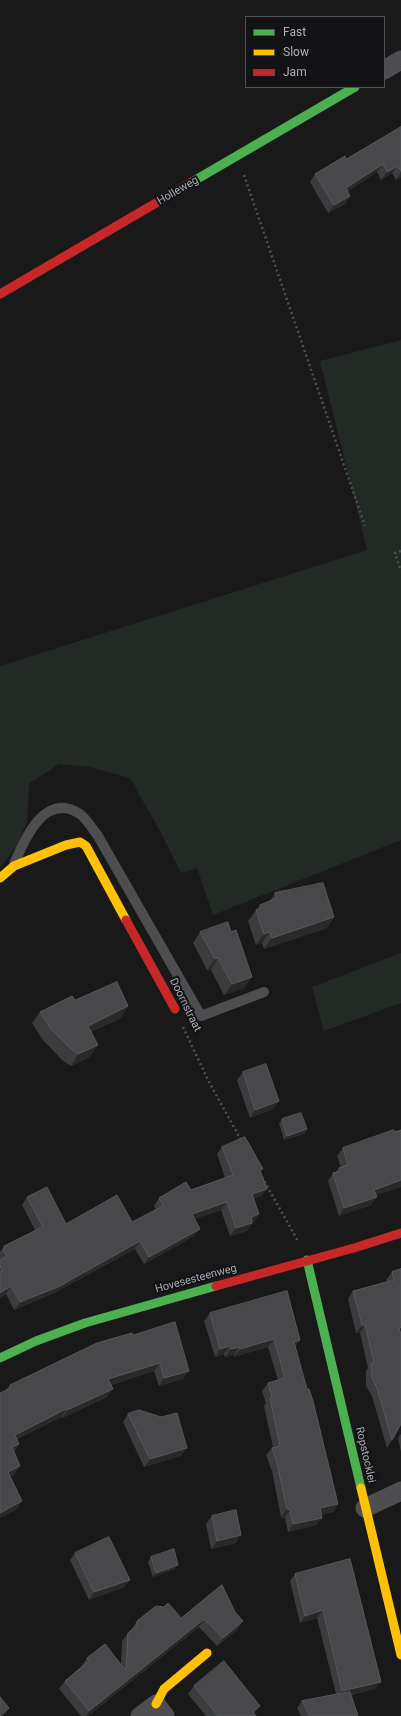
<!DOCTYPE html>
<html>
<head>
<meta charset="utf-8">
<style>
	body { margin:0 }
	#map { position:relative; width:401px; height:1716px; overflow:hidden; background:#191919; font-family:Roboto,sans-serif }
	canvas { display:block }
	.legend { position:absolute; left:245px; top:16px; width:140px; height:72px; box-sizing:border-box; background:#131315; border:1px solid #505156; margin:0; padding:5px 7px; list-style:none; font-size:12px; color:#acaeb8 }
	.legend li { display:flex; align-items:center; gap:8px; height:20px }
	.legend b { width:20px; border:1px solid #505156 }
</style>
</head>
<body>
<div id="map">
<canvas width="401" height="1716"></canvas>
<ul class="legend">
<li><b style="height:5px;background:#4caf50"></b>Fast</li>
<li><b style="height:5px;background:#ffc107"></b>Slow</li>
<li><b style="height:5px;background:#c62828"></b>Jam</li>
</ul>
</div>
<script>
const ctx = document.querySelector('canvas').getContext('2d');
ctx.lineJoin = 'round';
function paint(path, color) { ctx.fillStyle = color; ctx.fill(path, 'evenodd'); }
function stroke(path, color, width, dash) { ctx.strokeStyle = color; ctx.lineWidth = width; ctx.lineCap = dash ? 'butt' : 'round'; ctx.setLineDash(dash || []); ctx.stroke(path); }
function label(font, color, halo, rows, align = 'center') {
  ctx.font = font + ' Roboto,sans-serif'; ctx.lineWidth = 4; ctx.setLineDash([]); ctx.textBaseline = 'middle'; ctx.strokeStyle = halo; ctx.fillStyle = color; for (const [text, x, y, turn = 0] of rows) {
    ctx.save(); ctx.translate(x, y); ctx.rotate((+turn || 0) * Math.PI / 180); ctx.textAlign = isNaN(turn) ? turn : align; if (halo) ctx.strokeText(text, 0, 0); ctx.fillText(text, 0, 0); ctx.restore();
  }
}
const green = new Path2D(`
	M401,340V840L213,915L197,868L181,873L161,833L130,778L89,767L59,764L29,784L27,822L17,845L0,868V666L367,550L320,361Z
	M401,953V1003L324,1031L312,987Z`);
const path = new Path2D(`
	M244,175L365,526
	M401,551L395,553L401,571
	M183,1027L208,1080L242,1142
	M262,1177L298,1241`);
const lane = new Path2D(`
	M14,864C25,838 45,791 80,814C87,819 93,830 98,836L201,1016L264,992`);
const street = new Path2D(`
	M384,70L401,60
	M365,1508L401,1491
	M140,1716L156,1704L165,1716`);
const fast = new Path2D(`
	M192,182L355,87
	M307,1260L361,1488
	M0,1358L36,1341L85,1323L216,1286`);
const slow = new Path2D(`
	M0,878L14,866L66,845L80,842L86,846L126,920
	M361,1488L401,1655
	M156,1704L164,1689L207,1653`);
const jam = new Path2D(`
	M0,294L192,182
	M126,920L175,1009
	M216,1286L354,1248L401,1233`);
const wall = new Path2D(`
	M401,127V177L396,180L392,173L381,180L377,172L348,191L345,204L328,213L310,182L315,174L346,159Z
	M275,893L334,917L327,928L264,949L262,943L256,945L248,921L260,905L270,901Z
	M200,932H231L252,977L244,988L224,995L211,970H207L193,943Z
	M75,1000L128,1006L121,1018L91,1032L90,1057L71,1066L62,1060L43,1040L32,1023L40,1012Z
	M243,1072L279,1101L273,1109L250,1118L237,1080Z
	M282,1119L307,1129L304,1134L284,1140L279,1123Z
	M401,1130V1187L376,1195L371,1205L339,1216L328,1181L333,1173L336,1172L339,1168L341,1167L337,1156L343,1148Z
	M222,1147L261,1172V1196L253,1199L259,1214L247,1231L230,1236L221,1210L194,1219L200,1229L194,1236L144,1264L135,1249L52,1294L14,1310L6,1294L0,1298V1252L4,1246L35,1230L22,1205L27,1197L66,1224L132,1222L156,1210L154,1206L159,1198L191,1190L225,1178L217,1154Z
	M401,1269V1332H400L392,1440L387,1448L372,1396L366,1386V1371L368,1368L360,1333H356L348,1299L353,1291L387,1282L386,1280L392,1272Z
	M210,1313L300,1340L295,1347L338,1504L333,1512L321,1515L322,1518L316,1525L288,1532L285,1518L281,1517L272,1471L266,1455L272,1448L273,1447L264,1406L266,1403L262,1391L268,1383L278,1380L268,1347L234,1357V1355L225,1357L224,1354L215,1357L204,1321Z
	M133,1335L183,1379L159,1386L154,1371L111,1385L107,1397L62,1418L61,1417L17,1439L19,1444L14,1452L15,1474L10,1476L17,1509L0,1518L6,1390L10,1385Z
	M128,1414L181,1456L144,1467L123,1422Z
	M401,1434V1452L398,1438Z
	M212,1516L236,1543L211,1549L206,1524Z
	M75,1553L125,1587L89,1600L70,1560Z
	M151,1557L175,1569L153,1577L148,1562Z
	M350,1559L375,1689L351,1695L358,1716H301L297,1708L302,1701L336,1694L317,1618L300,1623L290,1581L295,1574Z
	M222,1585L237,1630L217,1646L199,1627L88,1716H81L59,1689L65,1681L81,1667L87,1658L121,1665L122,1641L128,1633L131,1630L137,1621L181,1618Z
	M194,1686L256,1716H206L188,1694Z`);
const shadedWall = new Path2D(`
	M383,164L377,172L340,196L346,188Z
	M398,166L392,173L381,180L387,172Z
	M401,172V177L396,180Z
	M350,196L345,204L328,213L334,205Z
	M334,917L327,928L264,949L272,938Z
	M270,932L262,943L256,945L264,934Z
	M218,958L211,970H207L215,959Z
	M252,977L244,988L224,995L232,984Z
	M128,1006L121,1018L80,1037L88,1026Z
	M98,1045L90,1057L71,1066L78,1054Z
	M279,1101L273,1109L250,1118L255,1110Z
	M307,1129L304,1134L284,1140L287,1136Z
	M401,1180V1187L369,1197L374,1190Z
	M267,1189L261,1196L246,1202L252,1194Z
	M377,1197L371,1205L339,1216L344,1208Z
	M227,1202L221,1210L186,1222L192,1214Z
	M259,1214L253,1222L245,1225L251,1217Z
	M252,1223L247,1231L230,1236L236,1228Z
	M200,1229L194,1236L144,1264L149,1257Z
	M140,1241L135,1249L52,1294L14,1310L20,1302Z
	M11,1286L6,1294L0,1298V1293Z
	M362,1325H365L360,1333H356Z
	M401,1327V1332L397,1334L399,1329Z
	M274,1339L268,1347L234,1357L240,1349Z
	M300,1340L295,1348L294,1342Z
	M230,1346L224,1354L215,1357L220,1349Z
	M239,1347L234,1355L225,1357L231,1349Z
	M160,1363L154,1371L103,1387L108,1379Z
	M189,1371L183,1379L159,1386L164,1378Z
	M113,1389L107,1397L62,1418L67,1410Z
	M66,1409L61,1417L9,1443L15,1435Z
	M19,1444L13,1452L12,1447Z
	M187,1448L181,1456L144,1467L150,1459Z
	M20,1466L15,1474L3,1480L8,1472Z
	M22,1501L17,1509L0,1518V1513Z
	M338,1504L333,1512L315,1516L320,1508Z
	M287,1509L290,1510L285,1518L281,1517Z
	M322,1518L316,1525L288,1532L293,1524Z
	M241,1535L236,1543L211,1549L217,1541Z
	M178,1565L175,1569L153,1577L156,1573Z
	M130,1580L125,1587L89,1600L94,1592Z
	M323,1610L317,1618L300,1623L305,1616Z
	M204,1619L199,1627L88,1716H86L89,1711Z
	M243,1621L237,1630L217,1646L223,1638Z
	M381,1682L375,1689L337,1698L342,1691Z
	M260,1706L254,1714L253,1712Z
	M9,1708L4,1716H0Z`);
const building = new Path2D(`
	M401,127V171L398,166L387,172L383,164L346,188L350,196L334,205L315,174L345,156L346,159Z
	M323,883L334,917L272,938L270,932L264,934L256,910L261,908L260,905L277,898L275,893Z
	M228,922L231,932L236,930L252,977L232,984L218,958L215,959L200,932Z
	M117,982L128,1006L88,1026L98,1045L78,1054L70,1048L51,1029L40,1012L72,996L75,1000Z
	M266,1064L279,1101L255,1110L243,1072Z
	M301,1113L307,1129L287,1136L282,1119Z
	M394,1130L395,1132L401,1130V1180L374,1190L377,1197L344,1208L333,1173L340,1171L339,1168L348,1165L343,1148Z
	M245,1137L263,1169L260,1170L267,1189L252,1194L259,1214L251,1217L252,1223L236,1228L227,1202L192,1214L200,1229L149,1257L140,1241L58,1287L20,1302L11,1286L0,1293V1272L3,1271L0,1266V1260L7,1256L3,1250L5,1249L4,1246L43,1227L27,1197L47,1187L66,1224L117,1195L132,1222L163,1206L159,1198L186,1182L191,1190L233,1175L222,1147Z
	M401,1269V1327L399,1329L401,1334V1424L392,1440L377,1388L372,1378L371,1363L374,1362L365,1325H362L353,1291L394,1280L392,1272Z
	M287,1291L300,1340L294,1342L307,1389H309L313,1401L338,1504L320,1508L322,1518L293,1524L290,1510L287,1509L277,1463L272,1448L280,1446L270,1398L272,1397L268,1383L285,1378L274,1339L240,1349L239,1347L231,1349L230,1346L220,1349L210,1313Z
	M175,1322L189,1371L164,1378L160,1363L108,1379L113,1389L67,1410L66,1409L15,1435L19,1444L12,1447L20,1466L8,1472L22,1501L0,1513V1393L11,1388L10,1385L97,1343L132,1333L133,1335Z
	M139,1410L161,1417L177,1413L187,1448L150,1459L128,1414Z
	M236,1510L241,1535L217,1541L212,1516Z
	M109,1537L130,1580L94,1592L75,1553Z
	M174,1549L178,1565L156,1573L151,1557Z
	M350,1559L381,1682L342,1691L323,1610L305,1616L295,1574Z
	M222,1585L235,1612L243,1621L223,1638L204,1619L89,1711L65,1681L89,1661L87,1658L105,1644L126,1671L128,1633L137,1626V1621L156,1606L164,1607L168,1603L181,1618Z
	M224,1661L260,1706L253,1712L256,1716H218L194,1686Z
	M350,1692L358,1716H310L302,1701Z
	M0,1697L9,1708L0,1716Z`);
const streetNames = [
	["Holleweg",178,191,-30],
	["Doornstraat",185,1005,64],
	["Hovesesteenweg",196,1279,-15],
	["Ropstocklei",365,1455,77]
];
paint(green, '#232924');
stroke(path, '#4f5052', 2.5, [2, 3]);
stroke(lane, '#4e4e51', 10);
stroke(street, '#4e4e51', 19);
stroke(fast, '#4caf50', 9);
stroke(slow, '#ffc107', 9);
stroke(jam, '#c62828', 9);
paint(wall, '#3b3c3d');
paint(shadedWall, '#292929');
paint(building, '#48484a');
stroke(building, '#57585c', 1);
label('11px', '#acaeb8', '#131315', streetNames);
</script>
</body>
</html>
